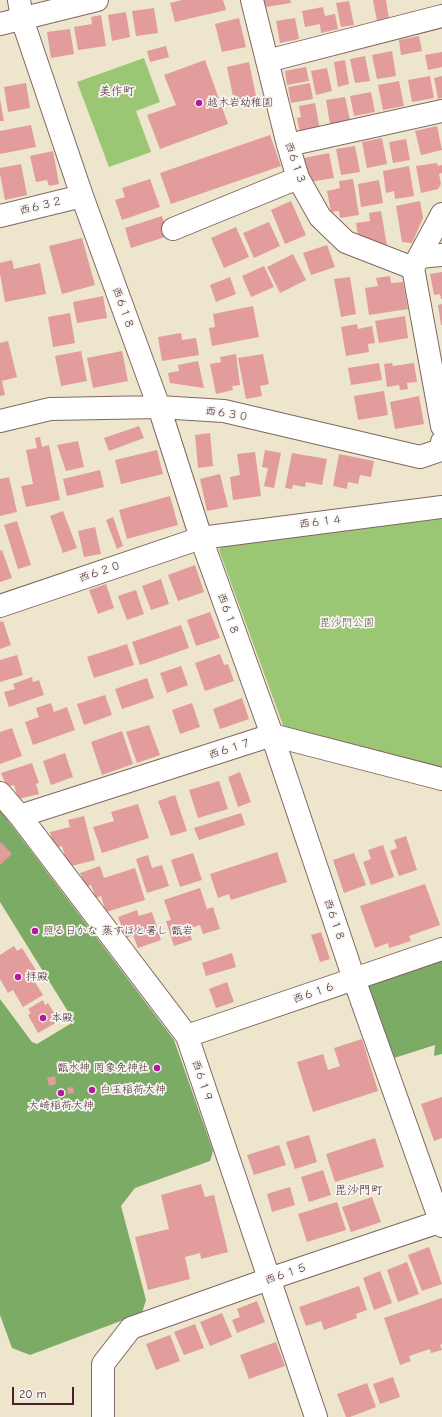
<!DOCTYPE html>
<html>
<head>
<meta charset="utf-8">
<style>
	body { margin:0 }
	#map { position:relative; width:442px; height:1417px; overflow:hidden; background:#ede6cc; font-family:"Comic Neue",sans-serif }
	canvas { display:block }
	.scale { position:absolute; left:12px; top:1387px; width:62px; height:18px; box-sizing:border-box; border:2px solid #4a1f2b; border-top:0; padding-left:5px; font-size:12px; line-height:14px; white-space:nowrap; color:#4a1f2b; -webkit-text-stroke:3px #f6f6f2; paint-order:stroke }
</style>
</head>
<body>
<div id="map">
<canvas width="442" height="1417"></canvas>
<div class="scale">20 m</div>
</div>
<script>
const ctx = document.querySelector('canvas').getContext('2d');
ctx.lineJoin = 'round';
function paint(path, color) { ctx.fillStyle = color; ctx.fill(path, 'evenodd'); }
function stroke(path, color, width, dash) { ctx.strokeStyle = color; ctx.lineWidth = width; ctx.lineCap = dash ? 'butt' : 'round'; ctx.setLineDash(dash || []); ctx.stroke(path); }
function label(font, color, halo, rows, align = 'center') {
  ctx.font = font + ' "Comic Neue","Klee One",sans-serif'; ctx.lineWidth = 3.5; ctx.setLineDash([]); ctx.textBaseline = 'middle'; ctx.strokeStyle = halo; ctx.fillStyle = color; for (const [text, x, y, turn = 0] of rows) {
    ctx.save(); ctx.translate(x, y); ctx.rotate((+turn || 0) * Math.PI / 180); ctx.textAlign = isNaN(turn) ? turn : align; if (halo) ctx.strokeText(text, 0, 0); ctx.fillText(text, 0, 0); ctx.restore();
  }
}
const green = new Path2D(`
	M144,58L160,102L136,111L151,152L109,167L77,82Z
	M434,518L442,519V769L284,728L219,550L224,541Z`);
const forest = new Path2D(`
	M0,810L174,1040L213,1151L210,1161L135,1188L121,1206L146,1300L142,1313L30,1355L12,1348L0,1315V999L32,1042L37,1044L70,1024L72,1018L0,902Z
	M442,959V1054L434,1056L435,1045L394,1058L365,986Z`);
const building = new Path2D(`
	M182,0H223L226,10L175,22L170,3Z
	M264,0H290L291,3L266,7Z
	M373,0H386L389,19L377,21Z
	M349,1L354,25L341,27L336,3Z
	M323,7L325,16L335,14L338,29L321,33L320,24L305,27L302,11Z
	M154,8L158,33L136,36L132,11Z
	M126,12L130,37L112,41L108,15Z
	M101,15L106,46L78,50L74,27L92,24L91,17Z
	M239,18L246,47L222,52L215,24Z
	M295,18L299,39L280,43L276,21Z
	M70,29L74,54L51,58L47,32Z
	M419,36L422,51L401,55L399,40Z
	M166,46L169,57L150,62L147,51Z
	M392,51L396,76L377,79L372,55Z
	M442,52V67L428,70L425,55Z
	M365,56L370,81L355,83L350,59Z
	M205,60L228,124L160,149L147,115L176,105L164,75Z
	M345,60L349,84L338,87L334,62Z
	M249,62L256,96L234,101L227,67Z
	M306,67L309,81L287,85L285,71Z
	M327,68L332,91L316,95L311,71Z
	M430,76L434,98L412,102L408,80Z
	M442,76V98L438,99L434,78Z
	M399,81L404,106L383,110L378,85Z
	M26,83L30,108L8,112L4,87Z
	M310,83L313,99L291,103L288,87Z
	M371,92L375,112L354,116L350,96Z
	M345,97L350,120L330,124L326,100Z
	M0,99L4,121H0Z
	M315,103L320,130L300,133L297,118L301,117L299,106Z
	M31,125L36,147L0,154V131Z
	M437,126L442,150L421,155L415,131Z
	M270,135L281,166L171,204L160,173Z
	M382,138L387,164L367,168L362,142Z
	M406,139L410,160L393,163L389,142Z
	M355,146L360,172L341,175L336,149Z
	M53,151L59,184L49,186L47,180L36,182L30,156Z
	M329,153L334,178L309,182L304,158Z
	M437,163L438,166L442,165V173L439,174L441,184L438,189L421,193L416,166Z
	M21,164L27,195L5,200L0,174V168Z
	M409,166L414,196L395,199L394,191L386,193L383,171Z
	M150,179L160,207L122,220L115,200L125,197L122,188Z
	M353,179L359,215L340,218L339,211L331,212L327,191L340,188L339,181Z
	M379,180L383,203L361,207L358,184Z
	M291,201L306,235L285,244L271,210Z
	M420,201L423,218L412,243L402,242L396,206Z
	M381,211L387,246L358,235L356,223L370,221L369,213Z
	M162,216L168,236L131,248L125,228Z
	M269,222L280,246L254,258L243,233Z
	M236,227L249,257L224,268L211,238Z
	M82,238L95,285L62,294L49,246Z
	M327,245L335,267L311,275L303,253Z
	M293,254L306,280L280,293L267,267Z
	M12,260L14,269L40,263L46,294L5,302L0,274V263Z
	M264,266L274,287L251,297L242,276Z
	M442,272V299H441L440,294L434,295L430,274Z
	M390,276L391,283L403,282L408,309L369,315L365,288L378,286L376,278Z
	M230,277L236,294L216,302L210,285Z
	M350,277L356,314L341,317L334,279Z
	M103,296L107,318L77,323L73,302Z
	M442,304V325H441L438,305Z
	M253,306L259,337L212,346L209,328L215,327L213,314Z
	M70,313L75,343L53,347L48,317Z
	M405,316L408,338L379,343L375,321Z
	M357,324L358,329L372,326L375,343L368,344L369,352L346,356L341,327Z
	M181,333L182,340L196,338L199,355L162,361L158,337Z
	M8,341L17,377L2,381L5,395L0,396V343Z
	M81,351L87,381L61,386L55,356Z
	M122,351L128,381L93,388L87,358Z
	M236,354L240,385L232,386L233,390L216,394L210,364L221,362L220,357Z
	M263,354L269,384L260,386L262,396L246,399L238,358Z
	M198,361L204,388L170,383L168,373L179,371L178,365Z
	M379,363L382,380L351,385L348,368Z
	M392,363L393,366L414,363L417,382L407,383L408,389L400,390L399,385L387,387L384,364Z
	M384,391L388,415L358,420L354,396Z
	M419,396L424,424L395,429L390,402Z
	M139,426L144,438L109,451L104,438Z
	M210,433L213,466L198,468L195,435Z
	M40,437L42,447L49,445L60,500L26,507L21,486L33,484L26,450L37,448L35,438Z
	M78,441L84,467L66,471L57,445Z
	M157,450L163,474L121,484L115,460Z
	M265,450L281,453L274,488L264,486L268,468L262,467Z
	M255,452L261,496L233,500L230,477L240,475L237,454Z
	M292,453L327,459L322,485L306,482L305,487L293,485L292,489L285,488Z
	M339,454L374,461L371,477L360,475L358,484L348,482L347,489L333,486Z
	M100,470L104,487L67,496L63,479Z
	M220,474L228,507L207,511L200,479Z
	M9,477L17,512L0,516V479Z
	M170,496L178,525L127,539L119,510Z
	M63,511L77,548L63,553L50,516Z
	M113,517L123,546L117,549L106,520Z
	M17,521L31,565L18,569L4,525Z
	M95,527L101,554L84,557L78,531Z
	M2,550L12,578L0,582V551Z
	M195,565L204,592L178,601L168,575Z
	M161,579L169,604L151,610L142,586Z
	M106,584L114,608L98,614L89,590Z
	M136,590L144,614L127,620L118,596Z
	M210,612L220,638L196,646L187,620Z
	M3,621L11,645L0,649V622Z
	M181,625L189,648L140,665L132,642Z
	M127,644L134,665L94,678L87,657Z
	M220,654L224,665L228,664L234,681L205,691L195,663Z
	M17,655L23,675L0,682V660Z
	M181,666L188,685L167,693L160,673Z
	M32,677L33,682L39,680L44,695L9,707L4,692L15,689L13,684Z
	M147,678L154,698L122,709L115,689Z
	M105,695L112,715L84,725L77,704Z
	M242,698L249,719L220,729L213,709Z
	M51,703L54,712L67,707L75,730L33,745L25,722L39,717L36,708Z
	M192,703L200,727L180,734L172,710Z
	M149,725L160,755L137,763L126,732Z
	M12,728L22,756L0,764V732Z
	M122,731L133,764L102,775L91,742Z
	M65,753L73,777L51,785L43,761Z
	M32,763L39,783L36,784L39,794L18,799L14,785L7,787L1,773Z
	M240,772L251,802L238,807L228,777Z
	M219,781L228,809L198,818L189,790Z
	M175,795L187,831L171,836L158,801Z
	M138,804L149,838L102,853L93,827L114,821L111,812Z
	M241,813L245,825L199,840L194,828Z
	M84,816L95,860L68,867L62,846L54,849L50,832L70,827L68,820Z
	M406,836L417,870L399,876L390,851L397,848L394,840Z
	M1,842L12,854L0,865V843Z
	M383,845L394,877L371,885L363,862L371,859L368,850Z
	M277,852L287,882L231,900L229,894L218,898L210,874Z
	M193,853L202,880L180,887L171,860Z
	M354,853L366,885L344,893L333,860Z
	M148,855L152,868L162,865L169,886L147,893L136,859Z
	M100,866L104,878L135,868L145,900L106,912L101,896L96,898L91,885L86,887L80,873Z
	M425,884L440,925L409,936L411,941L389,948L388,943L375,948L360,906Z
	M200,888L207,909L213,907L220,929L203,934L200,925L189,929L192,940L174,946L166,921L171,920L164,900Z
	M137,910L139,916L152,912L161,940L138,948L133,935L126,938L118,917Z
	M321,932L330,959L320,962L311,935Z
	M14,946L17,951L22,948L39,975L33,979L43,995L23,1007L13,990L8,993L0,979V955Z
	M232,953L236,967L206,976L202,963Z
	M227,982L234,1002L216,1008L209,989Z
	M43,1000L45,1005L48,1003L59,1021L38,1033L28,1015L31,1013L28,1009Z
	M362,1039L378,1091L313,1112L297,1062L323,1054L328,1070L340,1066L334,1048Z
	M55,1076L56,1084L49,1086L47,1078Z
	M73,1087L74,1093L68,1094L67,1088Z
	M95,1087L96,1093L90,1094L88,1088Z
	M63,1089L65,1095L58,1096L57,1090Z
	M442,1097V1138L434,1141L421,1104Z
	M309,1135L317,1162L295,1169L286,1142Z
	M375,1138L384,1167L335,1182L326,1154Z
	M279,1145L286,1165L254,1175L247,1155Z
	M323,1170L331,1195L309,1202L301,1177Z
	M201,1184L205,1197L214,1195L228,1252L201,1259L200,1253L185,1257L190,1279L148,1290L135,1237L169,1229L161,1195Z
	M290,1187L295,1205L272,1212L267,1194Z
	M372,1197L381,1222L351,1232L342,1207Z
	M337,1202L346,1230L307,1242L298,1214Z
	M429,1247L442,1284L422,1291L408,1255Z
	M407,1262L419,1294L398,1302L387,1270Z
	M380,1271L392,1303L374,1310L363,1278Z
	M359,1286L367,1310L356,1314L357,1318L324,1330L321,1321L306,1326L299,1307Z
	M442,1298V1344L440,1345L442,1350L431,1353L430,1349L409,1356L411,1361L400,1365L384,1318Z
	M257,1301L265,1322L237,1333L232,1320L240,1317L237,1309Z
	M222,1313L232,1337L210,1346L200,1322Z
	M195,1324L204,1348L184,1355L174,1332Z
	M170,1335L180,1361L156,1370L146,1344Z
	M276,1342L285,1366L249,1379L240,1355Z
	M393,1377L400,1397L380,1404L373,1384Z
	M367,1383L376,1407L350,1417H346L337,1394Z`);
const minor = new Path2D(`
	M19,0L22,19L82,196L159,407L201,538L272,735L354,979L442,1226
	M252,0L288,145L298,178L320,217L346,242L413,268
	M0,24L97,0
	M267,61L442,16
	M288,145L442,111
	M442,214L413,268L442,426
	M0,216L82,196
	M173,229L298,178
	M419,257L442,255
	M0,421L50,409L159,407L224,411L420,457L441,450L442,442
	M0,606L201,538L442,507
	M0,793L20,816L187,1036L316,1417
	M20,816L272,735L442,779
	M187,1036L442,949
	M103,1417V1364L131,1328L269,1279L442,1221`);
const markers = [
	[199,103,4,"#b5179e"],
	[35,931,4,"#b5179e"],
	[18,977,4,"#b5179e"],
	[43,1018,4,"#b5179e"],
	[157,1068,4,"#b5179e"],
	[92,1090,4,"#b5179e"],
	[61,1093,4,"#b5179e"]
];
const poiNames = [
	["越木岩幼稚園",207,103],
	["照る日かな 蒸すほと暑し 甑岩",43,931],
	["拝殿",26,977],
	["本殿",51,1018],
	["甑水神 罔象免神社",149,1068,"right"],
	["白玉稲荷大神",100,1090],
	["大崎稲荷大神",61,1106,"center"]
];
const streetNames = [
	["西６１３",295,163,71],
	["西６３２",41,206,-14],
	["西６１８",123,308,70],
	["西６３０",227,414,9],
	["西６１４",321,522,-7],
	["西６２０",100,572,-19],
	["西６１８",228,614,70],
	["西６１７",230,749,-18],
	["西６１８",334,920,71],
	["西６１６",314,993,-19],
	["西６１９",202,1081,71],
	["西６１５",286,1274,-19]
];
const parkNames = [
	["毘沙門公園",347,623]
];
const neighbourhoodNames = [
	["美作町",117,92],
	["毘沙門町",359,1191]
];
paint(green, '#9bc673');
paint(forest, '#7cab65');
paint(building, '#e19c9b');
stroke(minor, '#836563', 24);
stroke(minor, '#fff', 22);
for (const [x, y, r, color] of markers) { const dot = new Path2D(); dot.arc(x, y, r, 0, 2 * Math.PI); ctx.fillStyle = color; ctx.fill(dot); stroke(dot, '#f6f6f2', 1.5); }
label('11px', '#4a1f2b', '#f6f6f2', poiNames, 'left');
label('11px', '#4a1f2b', '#f6f6f2', streetNames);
label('11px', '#625141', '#f6f6f2', parkNames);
label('12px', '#4a1f2b', '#f6f6f2', neighbourhoodNames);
</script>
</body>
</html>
